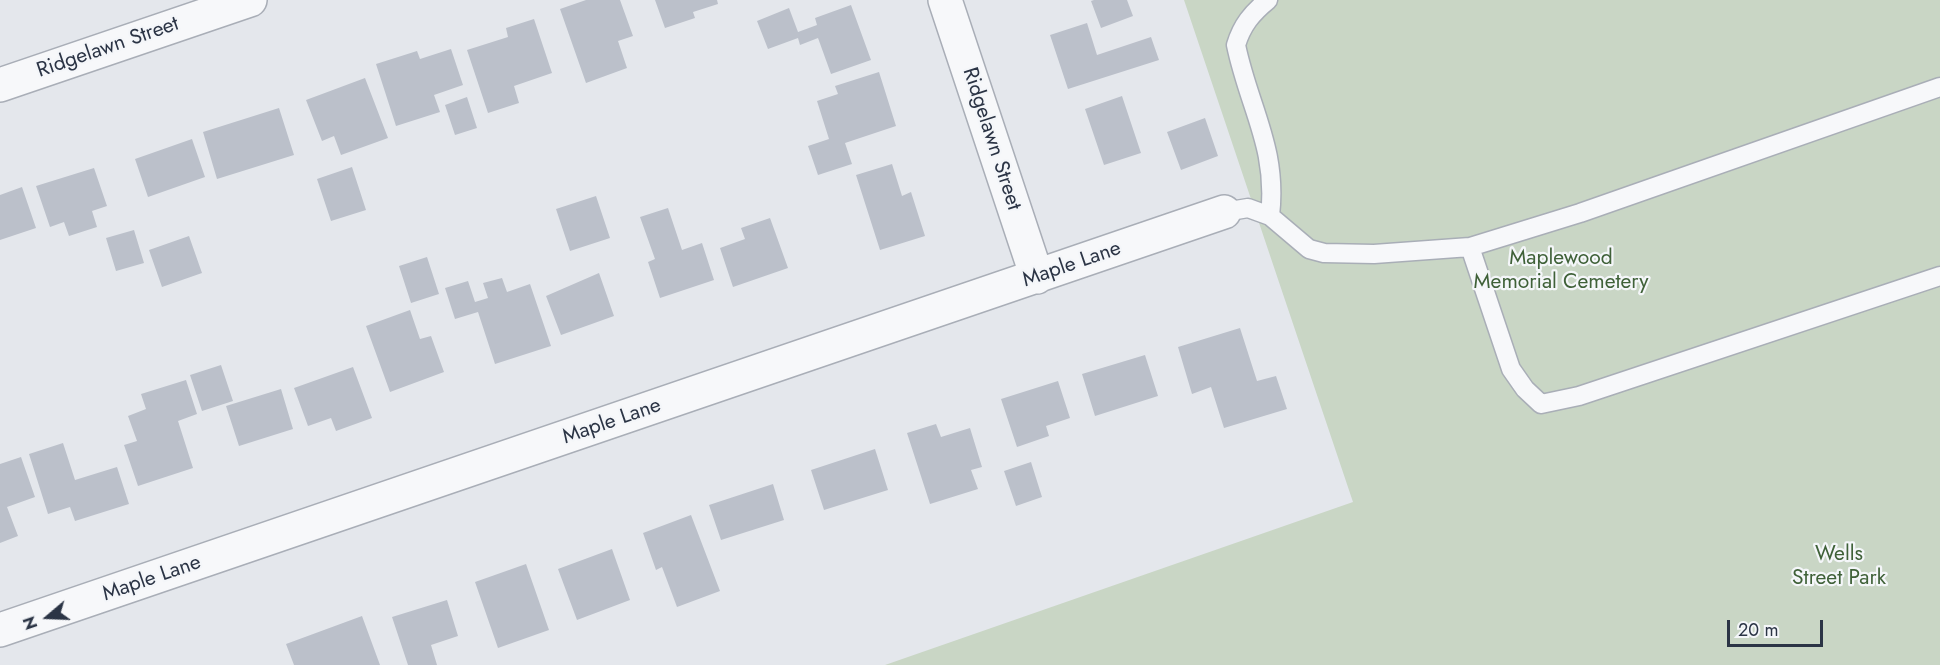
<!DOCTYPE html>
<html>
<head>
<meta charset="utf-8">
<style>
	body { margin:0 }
	#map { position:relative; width:1940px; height:665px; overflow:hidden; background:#e4e7ec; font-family:Jost,sans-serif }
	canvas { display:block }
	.north { position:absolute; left:18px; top:587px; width:60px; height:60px; -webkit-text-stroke:4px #f4f6f9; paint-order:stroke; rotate:251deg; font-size:16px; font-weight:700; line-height:24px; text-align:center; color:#2b3445 }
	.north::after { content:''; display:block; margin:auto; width:21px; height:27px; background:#2b3445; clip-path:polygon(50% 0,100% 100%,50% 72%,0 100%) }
	.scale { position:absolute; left:1727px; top:620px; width:96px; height:27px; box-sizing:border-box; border:3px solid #2b3445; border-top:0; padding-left:8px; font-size:18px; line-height:21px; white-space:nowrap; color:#2b3445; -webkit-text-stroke:4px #f4f6f9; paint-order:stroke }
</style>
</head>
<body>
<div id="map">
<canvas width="1940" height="665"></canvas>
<div class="north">N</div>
<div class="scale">20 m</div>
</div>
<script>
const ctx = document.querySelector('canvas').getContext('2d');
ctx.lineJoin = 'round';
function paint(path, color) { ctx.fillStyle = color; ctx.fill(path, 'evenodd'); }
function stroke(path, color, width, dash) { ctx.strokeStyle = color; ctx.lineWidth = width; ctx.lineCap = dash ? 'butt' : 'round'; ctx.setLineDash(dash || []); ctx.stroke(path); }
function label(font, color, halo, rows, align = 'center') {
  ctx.font = font + ' Jost,sans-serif'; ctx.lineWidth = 4.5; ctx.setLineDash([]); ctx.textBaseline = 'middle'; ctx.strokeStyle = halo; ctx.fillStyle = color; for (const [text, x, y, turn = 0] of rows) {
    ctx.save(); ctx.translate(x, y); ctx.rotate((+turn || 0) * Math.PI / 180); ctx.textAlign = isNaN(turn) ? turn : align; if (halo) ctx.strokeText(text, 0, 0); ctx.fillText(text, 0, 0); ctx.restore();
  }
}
const green = new Path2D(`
	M1184,0H1940V665H885L1353,502Z`);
const building = new Path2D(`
	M586,0H620L633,36L618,41L627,68L586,83L560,9Z
	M655,0H717L718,4L693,12L695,18L665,28Z
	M1094,0H1127L1133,16L1101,28L1091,1Z
	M851,5L871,60L831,74L818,38L800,45L798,38L768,49L757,21L789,8L798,32L817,25L815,18Z
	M534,19L552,73L514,86L519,103L488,113L467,50L508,37L506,28Z
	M1087,23L1097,55L1151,37L1159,60L1068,89L1050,35Z
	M451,49L463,85L434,95L440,112L396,126L376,64L417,51L420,59Z
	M879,72L896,126L845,143L852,164L818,175L808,146L829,139L817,101L838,94L835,86Z
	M365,78L388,138L341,155L334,136L322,141L306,100Z
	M1122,96L1141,153L1104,165L1085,109Z
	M467,97L477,128L455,135L445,105Z
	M279,108L294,155L217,179L203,132Z
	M1205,118L1218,156L1181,170L1167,132Z
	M192,139L205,177L148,197L135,159Z
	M892,164L902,196L911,192L925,236L880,250L856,175Z
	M352,167L366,210L331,221L317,179Z
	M94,168L107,206L92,211L97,227L69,236L64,222L50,227L36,186Z
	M22,187L36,228L0,240V195Z
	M596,196L610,238L570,251L556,209Z
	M668,208L682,250L702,243L714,280L660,298L648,262L655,259L640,217Z
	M770,218L788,268L733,287L720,248L745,239L741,228Z
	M134,230L144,263L116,271L106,238Z
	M189,236L202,273L162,287L149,250Z
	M427,257L439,294L411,303L399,266Z
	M599,273L614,316L561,335L546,296Z
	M502,278L507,292L530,284L551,346L495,364L478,312L455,319L445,288L468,281L475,302L488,298L483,283Z
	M410,310L420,339L431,336L444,372L390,392L366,326Z
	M1240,328L1257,381L1276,376L1287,409L1224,428L1211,387L1192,394L1178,347Z
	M1145,355L1158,396L1095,416L1082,374Z
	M221,365L233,401L202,411L190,375Z
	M353,367L372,418L336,431L331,418L308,426L294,388Z
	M186,380L197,414L178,421L193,468L138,486L124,445L137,441L128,416L146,409L141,394Z
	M1058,381L1070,418L1046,426L1049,436L1017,447L1001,399Z
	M281,389L293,429L239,446L226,406Z
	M936,424L941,437L970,428L982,467L971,470L978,489L930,504L907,433Z
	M63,443L75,480L117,467L129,504L75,521L70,507L48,514L29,454Z
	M875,449L888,490L824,510L811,470Z
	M21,457L35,497L7,507L18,536L0,543V464Z
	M1031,462L1042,497L1016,506L1004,471Z
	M773,484L784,520L721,540L709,505Z
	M691,515L720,591L677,607L662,567L656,570L643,533Z
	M612,549L630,600L577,620L558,569Z
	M526,564L549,630L498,648L475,582Z
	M447,600L458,636L431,645L437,665H408L392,617Z
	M362,616L380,665H294L286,644Z`);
const service = new Path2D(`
	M1268,0C1252,13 1242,25 1236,45C1249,108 1278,148 1270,216
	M1224,212L1248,208L1270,216L1309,249L1324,253L1374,254L1470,247L1580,213L1940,87
	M1470,247L1511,369L1525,389L1541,404L1579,396L1940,276`);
const minor = new Path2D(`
	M945,0L1037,277
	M0,85L250,0
	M0,630L1224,212`);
const streetNames = [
	["Ridgelawn Street",108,48,-19],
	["Ridgelawn Street",991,139,72],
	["Maple Lane",1072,265,-19],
	["Maple Lane",612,422,-19],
	["Maple Lane",152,579,-19]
];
const parkNames = [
	["Maplewood",1561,259],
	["Memorial Cemetery",1561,283],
	["Wells",1839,555],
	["Street Park",1839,579]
];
paint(green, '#c9d6c5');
paint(building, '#bbc0ca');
stroke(service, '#a9aeb7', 21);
stroke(minor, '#a9aeb7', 36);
stroke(service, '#f7f8fa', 18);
stroke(minor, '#f7f8fa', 33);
label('21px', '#2b3445', '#f4f6f9', streetNames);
label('21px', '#3f6138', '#f4f6f9', parkNames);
</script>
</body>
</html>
